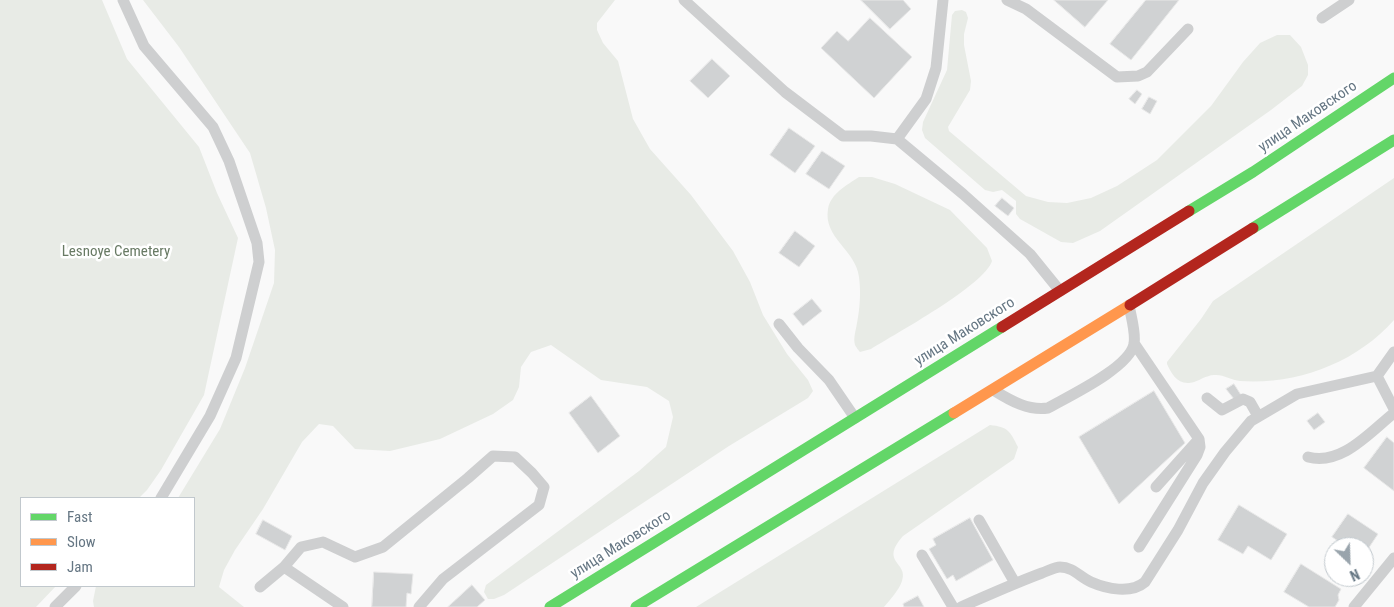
<!DOCTYPE html>
<html>
<head>
<meta charset="utf-8">
<style>
	body { margin:0 }
	#map { position:relative; width:1394px; height:607px; overflow:hidden; background:#f9f9f9; font-family:"Roboto Condensed",sans-serif }
	canvas { display:block }
	.legend { position:absolute; left:20px; top:497px; width:175px; height:90px; box-sizing:border-box; background:#fff; border:1px solid #c1c8cd; margin:0; padding:6px 9px; list-style:none; font-size:15px; color:#657683 }
	.legend li { display:flex; align-items:center; gap:10px; height:25px }
	.legend b { width:25px; border:1px solid #c1c8cd }
	.north { position:absolute; left:1324px; top:537px; width:50px; height:50px; box-sizing:border-box; background:#fff; border:1px solid #c1c8cd; border-radius:50%; rotate:156deg; font-size:14px; font-weight:700; line-height:20px; text-align:center; color:#657683 }
	.north::after { content:''; display:block; margin:auto; width:18px; height:22px; background:#99a4ac; clip-path:polygon(50% 0,100% 100%,50% 72%,0 100%) }
</style>
</head>
<body>
<div id="map">
<canvas width="1394" height="607"></canvas>
<ul class="legend">
<li><b style="height:6px;background:#63d668"></b>Fast</li>
<li><b style="height:6px;background:#ff974d"></b>Slow</li>
<li><b style="height:6px;background:#b3261e"></b>Jam</li>
</ul>
<div class="north">N</div>
</div>
<script>
const ctx = document.querySelector('canvas').getContext('2d');
ctx.lineJoin = 'round';
function paint(path, color) { ctx.fillStyle = color; ctx.fill(path, 'evenodd'); }
function stroke(path, color, width, dash) { ctx.strokeStyle = color; ctx.lineWidth = width; ctx.lineCap = dash ? 'butt' : 'round'; ctx.setLineDash(dash || []); ctx.stroke(path); }
function label(font, color, halo, rows, align = 'center') {
  ctx.font = font + ' "Roboto Condensed",sans-serif'; ctx.lineWidth = 5; ctx.setLineDash([]); ctx.textBaseline = 'middle'; ctx.strokeStyle = halo; ctx.fillStyle = color; for (const [text, x, y, turn = 0] of rows) {
    ctx.save(); ctx.translate(x, y); ctx.rotate((+turn || 0) * Math.PI / 180); ctx.textAlign = isNaN(turn) ? turn : align; if (halo) ctx.strokeText(text, 0, 0); ctx.fillText(text, 0, 0); ctx.restore();
  }
}
const green = new Path2D(`
	M0,0H102L127,59L199,147L217,193L238,238L204,395L161,470L147,490L139,498H21V586H56L36,607H0Z
	M143,0H615L597,23V30L603,43L618,61L633,119L650,149L691,195L733,251L750,282L763,315L787,354L808,380L813,391L808,398L729,446L504,595L494,599H488L484,592L486,585L639,471L666,447L673,417L669,401L647,387L601,380L551,345L531,352L521,367L519,387L513,400L493,414L440,439L390,451L355,449L333,426L319,424L302,442L263,509L235,550L224,570L219,587L244,607H94L93,601L96,586H194V498H178L220,429L245,368L274,283L275,250L266,208L250,153L179,47Z
	M962,10L966,12L968,18L964,34V45L971,81L970,90L948,127L949,131L1026,196L1048,202L1067,203L1091,198L1117,186L1157,160L1211,106L1243,62L1260,43L1277,35H1290L1301,47L1308,65V75L1302,86L1271,110L1100,231L1073,243L1061,242L1020,219L1016,214V201L1002,190L993,192L985,190L925,138L922,130L923,122L947,70L952,15L955,11Z
	M859,177H872L895,184L950,210L987,248L992,261C985,285 895,334 871,349L860,352C859,351 856,347 855,345C853,338 856,330 857,323C860,308 861,292 859,277C856,250 823,238 828,209C831,193 847,185 859,177Z
	M1394,178V320C1356,363 1297,385 1240,381C1231,380 1223,374 1214,375C1210,375 1206,377 1203,378C1199,380 1193,383 1189,383C1177,384 1171,373 1167,364V362L1201,319L1213,301Z
	M990,425C1008,427 1010,431 1018,447L1014,459L903,536C879,563 909,562 902,581C899,590 890,600 884,607H696Z`);
const building = new Path2D(`
	M861,0H903L911,9L890,29Z
	M1054,0H1108L1085,27Z
	M1146,0H1179L1131,60L1110,44Z
	M870,18L912,57L874,98L821,48L837,31L848,41Z
	M712,59L730,76L708,98L690,81Z
	M1137,90L1142,94L1135,104L1129,99Z
	M1149,97L1157,101L1150,114L1142,109Z
	M789,128L815,146L795,173L770,155Z
	M822,151L845,166L829,189L806,174Z
	M1002,198L1014,208L1008,216L995,206Z
	M795,231L815,246L799,267L779,253Z
	M812,299L822,311L803,326L793,314Z
	M1234,384L1241,395L1234,399L1226,389Z
	M1154,391L1185,443L1119,504L1079,437Z
	M591,396L620,436L598,453L569,413Z
	M1318,413L1325,422L1314,430L1307,421Z
	M1387,437L1394,443V491L1364,468Z
	M1239,505L1287,534L1271,560L1248,546L1243,554L1218,540Z
	M1348,514L1378,534L1364,555V547H1347L1332,537Z
	M970,518L993,560L956,581L953,575L947,579L929,549L936,545L933,539Z
	M263,520L292,536L285,550L256,534Z
	M1301,564L1341,589L1338,595L1339,600L1335,607H1309L1284,592Z
	M374,572L413,574L411,594L407,593L406,607H372Z
	M472,585L485,600L477,607H448Z
	M918,596L924,607H904L903,604Z`);
const lane = new Path2D(`
	M123,0L144,46L213,127L229,161L257,243L259,262L236,358L210,416L161,498
	M684,0L785,92L843,136H871L897,139L963,194L1030,254L1060,291
	M1007,0L1026,9L1117,77L1138,76L1147,72L1188,29
	M1322,18L1349,0
	M897,139L926,99L936,68L943,0
	M779,324L798,348L829,380L855,418
	M1134,343L1199,439L1200,447L1197,455L1139,547
	M1394,352L1377,376L1394,409
	M995,391C1011,401 1029,411 1048,408C1069,396 1129,368 1134,344C1136,332 1131,317 1129,305
	M1207,398L1222,410L1243,399L1250,402L1258,416
	M1308,457C1342,466 1370,432 1394,413
	M1156,487L1199,439
	M979,520L1015,583
	M922,555L953,607
	M284,567L343,607
	M260,587L284,567L301,547L323,542L355,557L383,547L468,478L493,456L515,457L532,473L544,487L539,505L443,579L419,607
	M55,607L76,586
	M961,607C988,595 1015,583 1042,573C1048,571 1055,567 1060,567C1073,567 1080,577 1091,582C1107,589 1131,594 1145,582L1178,530L1203,483L1225,452L1251,421L1297,394L1377,376
	M1354,607L1394,558`);
const fast = new Path2D(`
	M1189,211L1253,172L1394,78
	M1253,228L1394,140
	M550,607L1002,327
	M636,607L954,413`);
const slow = new Path2D(`
	M954,413L1130,305`);
const jam = new Path2D(`
	M1130,305L1253,228
	M1002,327L1189,211`);
const streetNames = [
	["улица Маковского",1308,117,-34],
	["улица Маковского",965,332,-32],
	["улица Маковского",621,545,-32]
];
const parkNames = [
	["Lesnoye Cemetery",116,252]
];
paint(green, '#e8ebe6');
paint(building, '#d0d2d3');
stroke(building, '#e8e8e8', 1);
stroke(lane, '#cecfd0', 11);
stroke(fast, '#63d668', 11);
stroke(slow, '#ff974d', 11);
stroke(jam, '#b3261e', 11);
label('15px', '#657683', '#fff', streetNames);
label('15px', '#687a64', '#fff', parkNames);
</script>
</body>
</html>
